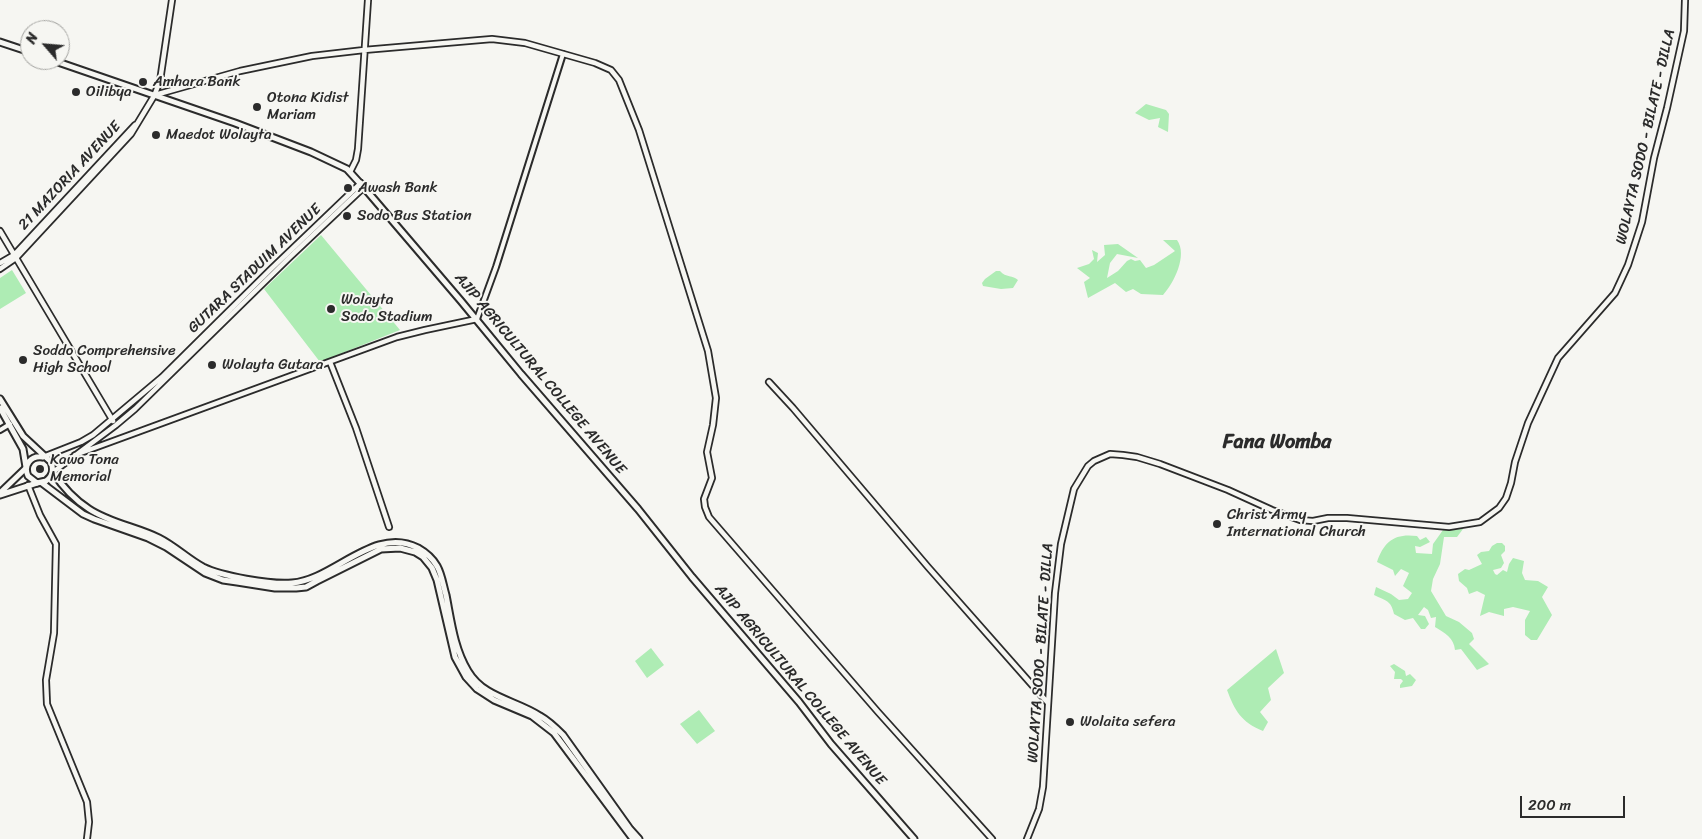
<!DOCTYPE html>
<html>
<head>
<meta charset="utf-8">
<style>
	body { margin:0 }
	#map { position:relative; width:1702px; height:839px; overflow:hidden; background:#f6f6f2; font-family:Sriracha,sans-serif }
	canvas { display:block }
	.north { position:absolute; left:20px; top:20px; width:50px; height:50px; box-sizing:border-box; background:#f6f6f2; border:1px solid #a5a5a2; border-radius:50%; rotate:297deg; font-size:14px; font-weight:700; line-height:20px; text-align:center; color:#2b2b2b }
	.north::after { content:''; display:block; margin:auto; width:18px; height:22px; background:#2b2b2b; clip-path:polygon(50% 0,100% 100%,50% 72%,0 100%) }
	.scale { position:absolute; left:1520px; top:796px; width:105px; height:22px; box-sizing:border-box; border:2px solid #2b2b2b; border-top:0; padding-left:6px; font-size:15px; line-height:18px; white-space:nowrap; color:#2b2b2b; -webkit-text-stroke:4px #f6f6f2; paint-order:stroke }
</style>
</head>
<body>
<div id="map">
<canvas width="1702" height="839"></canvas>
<div class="north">N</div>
<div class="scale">200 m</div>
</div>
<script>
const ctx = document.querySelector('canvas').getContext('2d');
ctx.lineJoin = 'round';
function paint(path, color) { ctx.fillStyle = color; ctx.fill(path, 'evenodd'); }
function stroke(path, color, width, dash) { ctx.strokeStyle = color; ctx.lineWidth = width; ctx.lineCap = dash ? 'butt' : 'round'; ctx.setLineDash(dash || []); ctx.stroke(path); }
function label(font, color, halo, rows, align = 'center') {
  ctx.font = font + ' Sriracha,sans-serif'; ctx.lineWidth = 4; ctx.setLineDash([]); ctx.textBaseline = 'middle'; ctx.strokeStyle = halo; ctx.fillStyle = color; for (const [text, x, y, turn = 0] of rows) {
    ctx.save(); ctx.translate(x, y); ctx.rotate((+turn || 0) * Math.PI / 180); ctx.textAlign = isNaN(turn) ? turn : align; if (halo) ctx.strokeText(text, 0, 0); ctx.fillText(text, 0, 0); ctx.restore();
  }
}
const green = new Path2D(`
	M1146,104L1166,110L1169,114L1168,132L1158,127L1160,118L1149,120L1135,113Z
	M321,235L400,330L320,362L264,289Z
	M1163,240H1177C1188,255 1174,283 1163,295L1141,294L1133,289L1126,292L1115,283L1088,298L1084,282L1090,278L1077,268L1089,264L1094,259L1092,250L1098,253L1097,262L1105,255L1104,245L1118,244L1138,258L1117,254L1110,263L1107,278L1118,271L1127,261L1131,259L1135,261L1140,260L1146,268L1154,265L1175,251Z
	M12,270L26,293L0,309V278Z
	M996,271H1000C1006,278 1013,275 1018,280L1013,288L1001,289L983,286L982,283L985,279Z
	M1463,529L1457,537H1444L1440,564L1433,579L1431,591L1446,616L1459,622L1472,633L1474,639L1469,644L1489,664L1477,670L1461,649L1455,650C1454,638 1445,633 1435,627L1436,617L1431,618L1428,610L1424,607L1418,615L1425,616L1429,624L1425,629H1421L1413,618L1405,620L1394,614C1391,600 1386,601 1374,595L1376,587L1391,594L1399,600L1408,599L1412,593L1403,586L1409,573L1401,569L1395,576L1393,570L1377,562C1384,541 1395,533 1417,536L1420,540L1426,537L1430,542L1420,547L1415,546L1416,553L1432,554L1433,544L1443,530Z
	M1497,543H1502L1505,546V551L1501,555L1504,563L1501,568L1493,570L1495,574L1497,575L1503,570L1507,572L1509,564L1513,558L1524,561L1522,573L1525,580L1538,581L1548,587L1542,597L1552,615L1537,640H1531L1525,635V620L1530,611L1513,607L1504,609V616L1489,612L1480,616L1485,595L1477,591L1469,594L1467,588L1459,581L1458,574L1465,569L1469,570L1482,564L1477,555L1481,552L1489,551L1492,546Z
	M651,648L664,665L647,678L635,661Z
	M1276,649L1284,673L1268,688L1271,700L1260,712L1268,722L1263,731C1241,722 1235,711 1227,690Z
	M1394,664L1405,671L1406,676L1410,674L1416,680L1412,686L1400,688V685L1403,681L1401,679H1394L1395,672L1390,666Z
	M699,710L715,731L697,744L680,724Z`);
const tertiary = new Path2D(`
	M477,319L496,267L563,54
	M0,430L10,424`);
const secondary = new Path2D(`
	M155,95L240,71L312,56L364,50L492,39L525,43L595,63L611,70L619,80L639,130L708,351L716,398L713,425L707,452L712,478L704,499L705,507L709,517L878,712L992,839
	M350,172L356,160L358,149L368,0
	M0,231L113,421
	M0,263L14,255L135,125
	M0,269L16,258L131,134L154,96L160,81L172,0
	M330,362L356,428L389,527
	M769,382L793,408L928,567L1048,703
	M75,455L397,337L425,330L477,319
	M43,457L81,442L93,435L162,377L271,269L361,183
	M53,472L116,425L135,409L289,258L364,187
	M28,485L40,515L56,544L54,633L46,680L47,704L87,802L89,822L87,839
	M1027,839L1039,809L1043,787L1055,593L1061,544L1074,489L1088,466L1094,461L1110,454L1123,455L1137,457L1160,464L1228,490L1272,510L1300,520L1313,521L1328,518H1347L1449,527L1480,522L1499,508L1506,498L1511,483L1515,462L1528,423L1558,358L1615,293L1628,265L1642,222L1654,158L1667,108L1684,31L1685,0`);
const primary = new Path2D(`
	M0,42L30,52
	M52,60L235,123L311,152L347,169L367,191L461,301L521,374L638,509L692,577L799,702L831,744L914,839
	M0,493L26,468
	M0,495L37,483`);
const trunk = new Path2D(`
	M0,399L23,436L51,462C54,470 53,476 46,481L37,483L28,476C23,465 31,455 43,457
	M0,408L23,449L26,467
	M53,472C62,486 75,500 89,509C110,523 137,527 159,538C175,546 188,559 203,567C221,576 271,585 292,583C334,580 374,525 418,548C425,552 433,559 437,566C442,575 443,585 446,595C451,620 454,648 468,671C484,698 516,700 540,716C549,721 556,728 563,735L630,829L639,839
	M42,483L83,514L94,519L148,538L166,547L205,573L223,580L237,582L275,588H296L306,587L317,581L381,549L400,548L415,552L423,557L432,568L437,580L455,657L466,677L477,689L494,700L532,716L554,733L633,839`);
const markers = [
	[143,82,5,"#2b2b2b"],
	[76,92,5,"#2b2b2b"],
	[257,107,5,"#2b2b2b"],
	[156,135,5,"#2b2b2b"],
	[348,188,5,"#2b2b2b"],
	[347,216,5,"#2b2b2b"],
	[331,309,5,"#2b2b2b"],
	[23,360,5,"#2b2b2b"],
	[212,365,5,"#2b2b2b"],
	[40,469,5,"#2b2b2b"],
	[1217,524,5,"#2b2b2b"],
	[1070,722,5,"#2b2b2b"]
];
const poiNames = [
	["Amhara Bank",153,82],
	["Oilibya",86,92],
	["Otona Kidist",267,98],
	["Mariam",267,115],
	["Maedot Wolayta",166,135],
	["Awash Bank",358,188],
	["Sodo Bus Station",357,216],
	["Wolayta",341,300],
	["Sodo Stadium",341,317],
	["Soddo Comprehensive",33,351],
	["High School",33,368],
	["Wolayta Gutara",222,365],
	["Kawo Tona",50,460],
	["Memorial",50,477],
	["Christ Army",1227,515],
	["International Church",1227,532],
	["Wolaita sefera",1080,722]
];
const streetNames = [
	["WOLAYTA SODO - BILATE - DILLA",1646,137,-77],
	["21 MAZORIA AVENUE",70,176,-47],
	["GUTARA STADUIM AVENUE",255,269,-44],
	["AJIP AGRICULTURAL COLLEGE AVENUE",540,374,50],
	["WOLAYTA SODO - BILATE - DILLA",1041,653,-86],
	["AJIP AGRICULTURAL COLLEGE AVENUE",800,685,50]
];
const districtNames = [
	["Fana Womba",1277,443]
];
paint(green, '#aeecb4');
stroke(tertiary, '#2b2b2b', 8);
stroke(secondary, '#2b2b2b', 8);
stroke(primary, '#2b2b2b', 9);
stroke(trunk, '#2b2b2b', 9);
stroke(tertiary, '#f6f6f2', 4);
stroke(secondary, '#f6f6f2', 4.5);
stroke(primary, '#f6f6f2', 5);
stroke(trunk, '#f6f6f2', 5);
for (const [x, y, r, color] of markers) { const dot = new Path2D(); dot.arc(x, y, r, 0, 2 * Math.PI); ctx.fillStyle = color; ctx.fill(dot); stroke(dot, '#f6f6f2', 2); }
label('15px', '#2b2b2b', '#f6f6f2', poiNames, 'left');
label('15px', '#2b2b2b', '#f6f6f2', streetNames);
label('bold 20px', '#2b2b2b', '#f6f6f2', districtNames);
</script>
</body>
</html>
